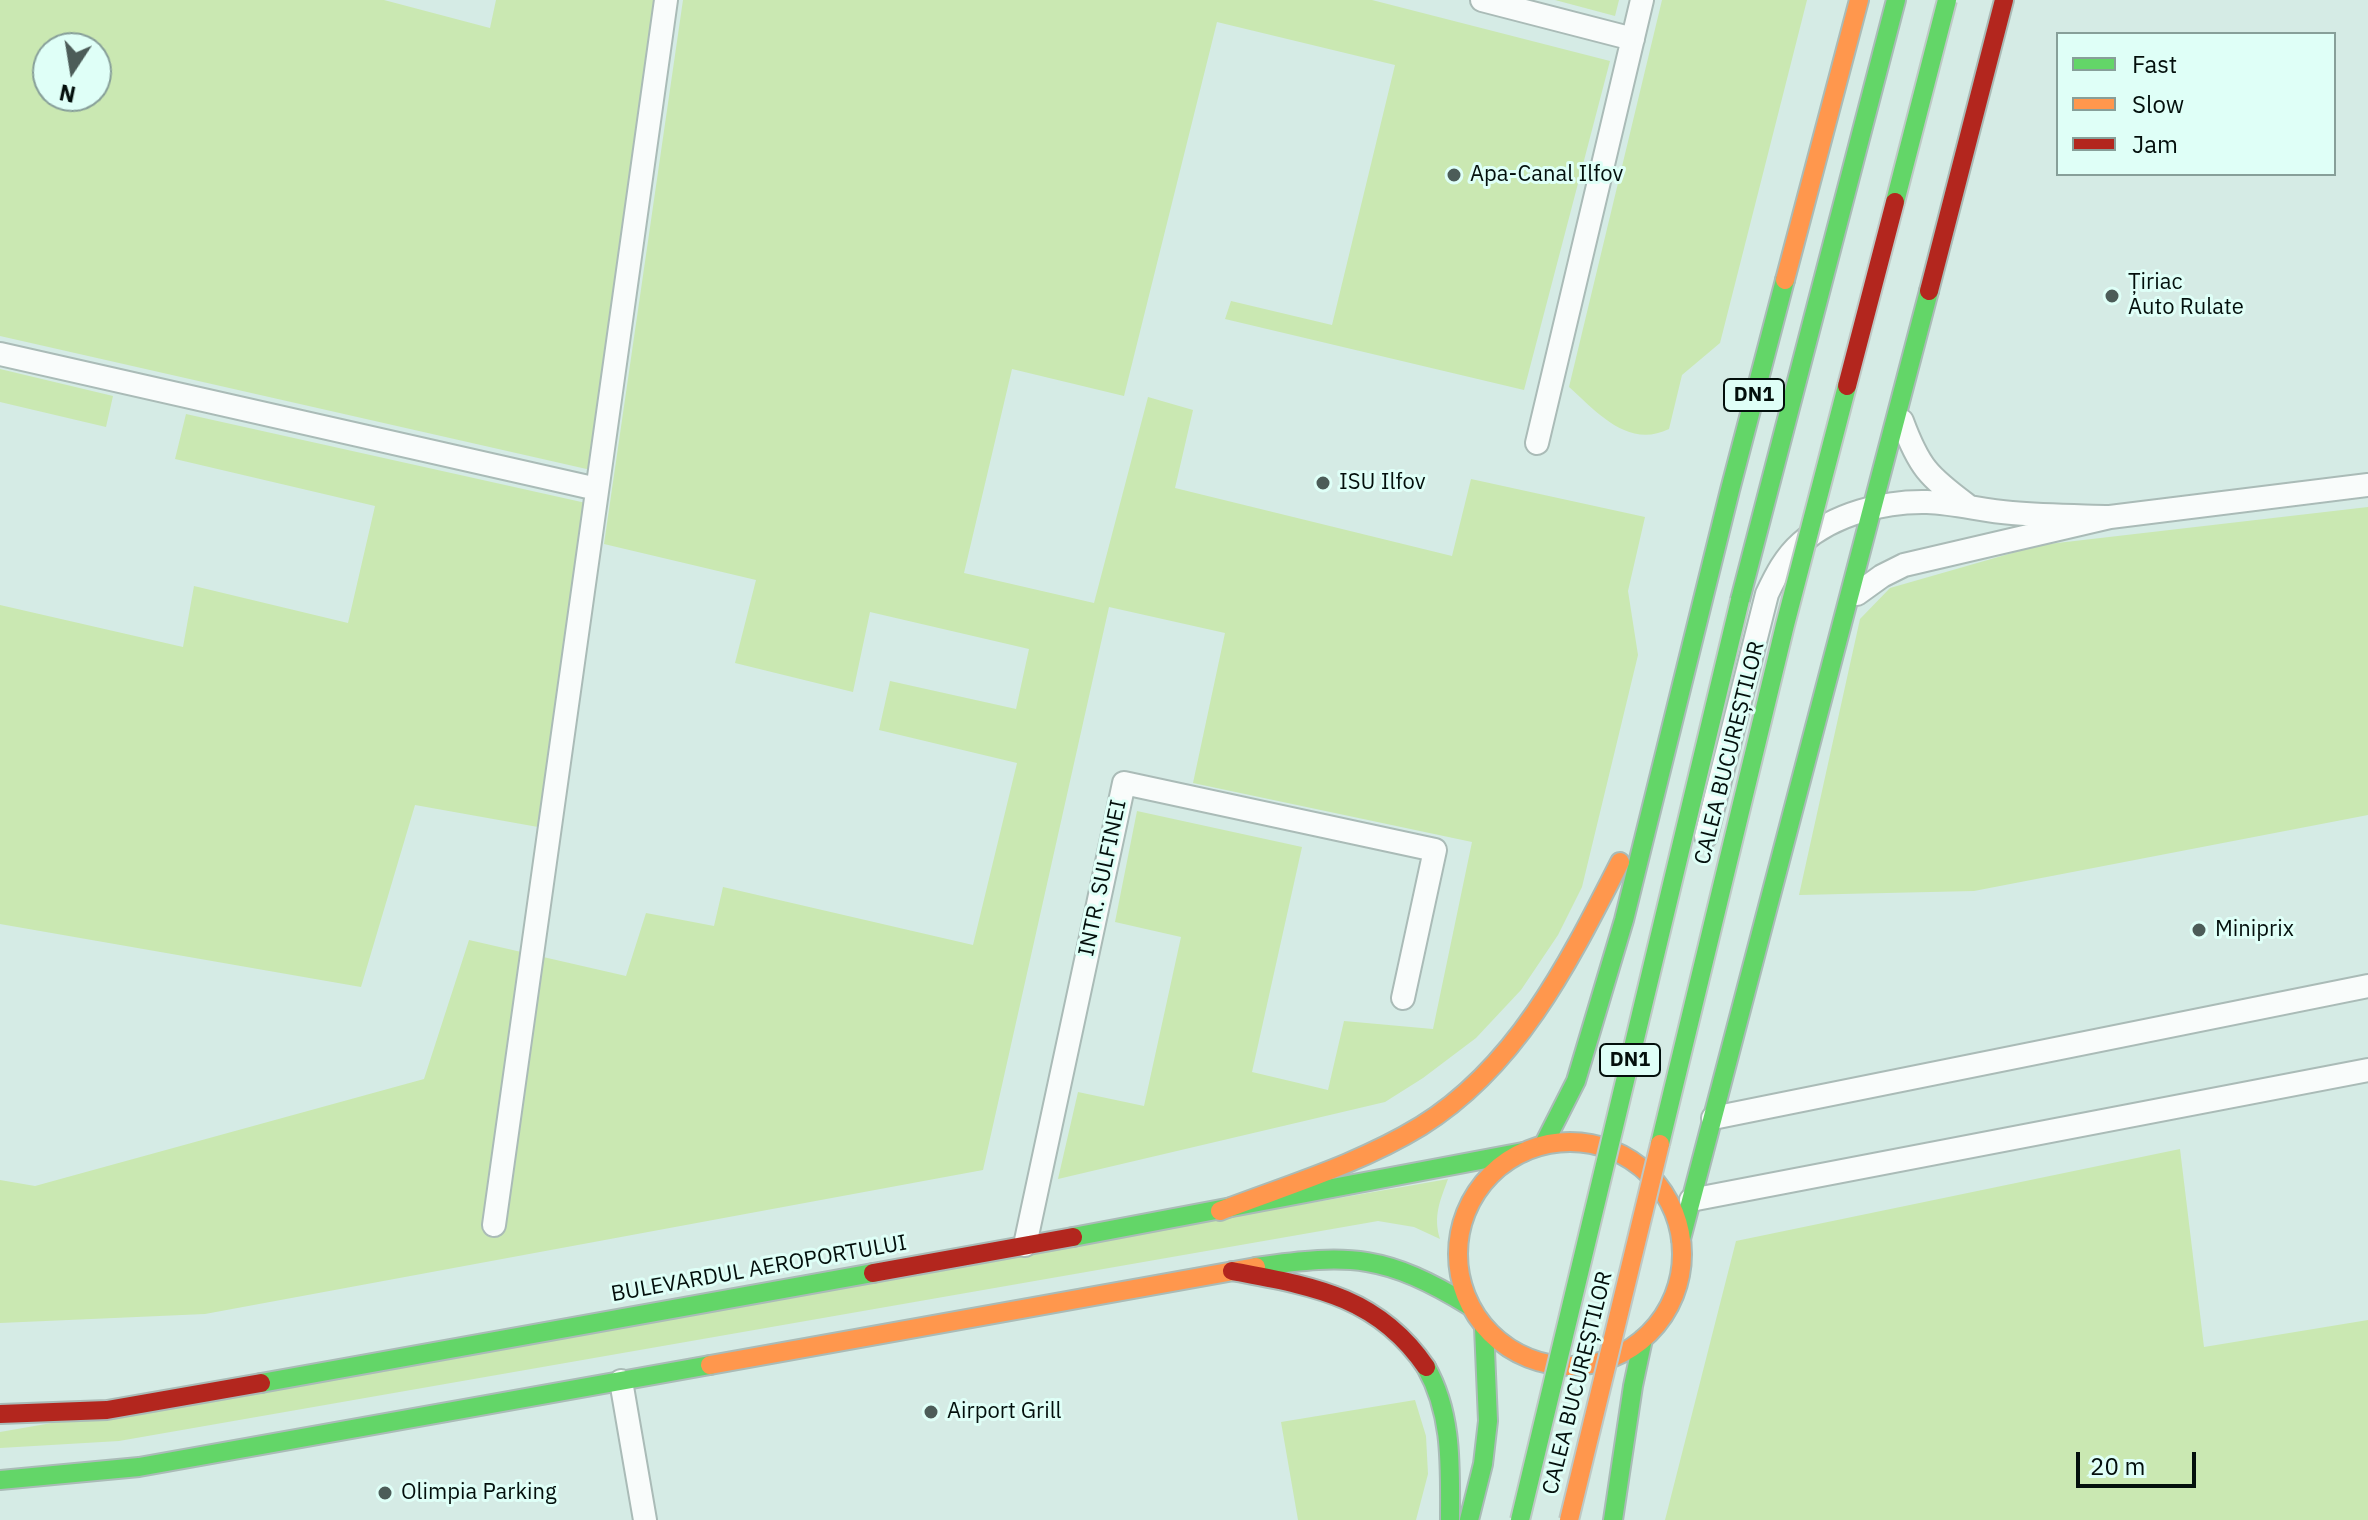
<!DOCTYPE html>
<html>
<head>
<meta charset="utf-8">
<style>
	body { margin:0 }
	#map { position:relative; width:2368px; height:1520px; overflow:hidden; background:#d5ebe5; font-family:"IBM Plex Sans",sans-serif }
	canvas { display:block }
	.legend { position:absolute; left:2056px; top:32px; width:280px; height:144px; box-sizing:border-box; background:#dffff7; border:2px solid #879f99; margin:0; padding:10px 14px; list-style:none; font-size:24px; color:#030f0c }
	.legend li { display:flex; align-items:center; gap:16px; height:40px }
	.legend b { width:40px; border:2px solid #879f99 }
	.north { position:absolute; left:32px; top:32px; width:80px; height:80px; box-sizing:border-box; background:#dffff7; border:2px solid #879f99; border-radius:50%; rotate:192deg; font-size:22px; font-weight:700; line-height:32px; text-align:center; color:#030f0c }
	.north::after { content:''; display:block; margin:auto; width:28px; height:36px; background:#4c5c58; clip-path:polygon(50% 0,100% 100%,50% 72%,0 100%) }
	.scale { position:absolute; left:2076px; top:1452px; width:120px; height:36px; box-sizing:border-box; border:4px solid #030f0c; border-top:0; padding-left:10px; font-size:24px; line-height:28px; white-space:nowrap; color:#030f0c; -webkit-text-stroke:6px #dffff7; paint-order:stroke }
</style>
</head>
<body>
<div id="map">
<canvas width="2368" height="1520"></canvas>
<ul class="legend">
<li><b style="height:10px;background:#63d668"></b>Fast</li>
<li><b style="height:10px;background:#ff974d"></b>Slow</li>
<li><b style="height:10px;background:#b3261e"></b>Jam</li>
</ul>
<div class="north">N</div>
<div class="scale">20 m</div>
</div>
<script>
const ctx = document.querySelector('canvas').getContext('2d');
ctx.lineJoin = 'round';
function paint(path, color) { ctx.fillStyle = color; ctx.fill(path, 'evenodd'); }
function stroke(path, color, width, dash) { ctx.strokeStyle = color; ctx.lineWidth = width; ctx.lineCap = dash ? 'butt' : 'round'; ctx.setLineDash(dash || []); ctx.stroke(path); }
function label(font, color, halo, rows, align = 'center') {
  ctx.font = font + ' "IBM Plex Sans",sans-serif'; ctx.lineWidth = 6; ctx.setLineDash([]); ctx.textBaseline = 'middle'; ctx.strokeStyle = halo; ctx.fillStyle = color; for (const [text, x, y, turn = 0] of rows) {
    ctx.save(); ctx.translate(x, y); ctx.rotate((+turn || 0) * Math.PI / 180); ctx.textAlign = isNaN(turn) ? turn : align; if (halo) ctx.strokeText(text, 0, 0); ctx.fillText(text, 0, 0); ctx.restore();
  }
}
const green = new Path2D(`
	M0,0H384L490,28L496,0H657L591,470L0,336ZM48,48H96V96H48Z
	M683,0H1372L1610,61L1524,390L1225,319L1231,301L1332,325L1395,65L1217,22L1124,396L1012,369L964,573L1094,603L1148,397L1193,410L1175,488L1452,556L1471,479L1645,517L1628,591L1638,655L1582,887L1558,935L1521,990L1476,1038L1423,1078L1385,1102L1058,1179L1078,1092L1144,1106L1181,937L1115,922L1137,811L1302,847L1252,1072L1328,1090L1344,1021L1433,1029L1472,842L1193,783L1225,633L1109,607L983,1170L205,1314L0,1323V1180L35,1186L424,1079L469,940L626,976L646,913L714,926L723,887L973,945L1017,763L879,730L890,681L1016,709L1029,649L870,612L853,692L735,663L756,580L604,544Z
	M1555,0H1619L1615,16Z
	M1662,0H1807L1720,343L1682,375L1669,429C1628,449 1597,412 1569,387Z
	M0,369L113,396L106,427L0,402Z
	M186,414L586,503L538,827L415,805L361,987L0,924V605L183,647L194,586L348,623L375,506L175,459Z
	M2368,507V815L1974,891L1799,895L1860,619L1890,588L2040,545Z
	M2180,1149L2204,1347L2368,1320V1520H1665L1736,1241Z
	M1448,1179C1440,1201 1433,1216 1440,1239L1414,1227L1378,1221L119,1441L0,1448V1432Z
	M1415,1400L1426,1436L1428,1474L1416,1520H1298L1281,1422Z`);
const lane = new Path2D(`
	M1482,0L1633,39
	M0,354L597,489
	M1902,421C1919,467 1928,476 1967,505
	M1537,443L1642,0
	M1857,594L1882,576L1904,565L2110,517L2368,485
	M1706,836L1767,594C1776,575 1785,557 1801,543C1834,514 1884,501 1927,502C1956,503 1983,511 2012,513C2044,516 2077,516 2110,517
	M1713,1118L2368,986
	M1691,1200L2368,1070
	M494,1225L666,0
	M1025,1245L1124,783L1435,850L1403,998
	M621,1381L645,1520`);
const fast = new Path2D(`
	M1740,600L1896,0
	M1544,1144L1576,1081L1624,920L1730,490L1785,280
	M1073,1237L1523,1152
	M1681,1239L1929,291
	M1256,1267C1352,1253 1386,1255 1470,1306
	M1426,1367C1453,1415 1450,1467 1450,1520
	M261,1383L873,1273
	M0,1480L139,1467L710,1365
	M1469,1520L1483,1464L1488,1421L1484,1327
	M1613,1520L1633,1386L1643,1339`);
const slow = new Path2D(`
	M1785,280L1859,0
	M1458 1254a112 112 0 1 1 224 0a112 112 0 1 1-224 0Z
	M1220,1211C1288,1185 1359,1164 1421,1126C1518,1066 1570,960 1620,862
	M710,1365L1256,1267`);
const jam = new Path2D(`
	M1929,291L2004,0
	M1232,1271C1311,1286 1377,1295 1426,1367
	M873,1273L1073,1237
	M0,1414L107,1410L261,1383`);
const fastBridge = new Path2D(`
	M1895,202L1947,0
	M1660,1144L1785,625L1847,386
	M1520,1520L1740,600`);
const slowBridge = new Path2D(`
	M1569,1520L1660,1144`);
const jamBridge = new Path2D(`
	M1847,386L1895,202`);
const markers = [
	[1454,175,8,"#4c5c58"],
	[2112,296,8,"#4c5c58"],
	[1323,483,8,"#4c5c58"],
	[2199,930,8,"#4c5c58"],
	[931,1412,8,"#4c5c58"],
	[385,1493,8,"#4c5c58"]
];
const shields = [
	[1754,395,60],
	[1630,1060,60]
];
const shieldNames = [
	["DN1",1754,395],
	["DN1",1630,1060]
];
const poiNames = [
	["Apa-Canal Ilfov",1470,175],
	["Țiriac",2128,283],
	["Auto Rulate",2128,308],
	["ISU Ilfov",1339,483],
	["Miniprix",2215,930],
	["Airport Grill",947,1412],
	["Olimpia Parking",401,1493]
];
const streetNames = [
	["CALEA BUCUREȘTILOR",1730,753,-76],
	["INTR. SULFINEI",1103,878,-78],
	["BULEVARDUL AEROPORTULUI",759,1269,-10],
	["CALEA BUCUREȘTILOR",1578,1383,-76]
];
paint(green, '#cae8b2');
stroke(lane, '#aabbb7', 26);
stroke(fast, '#aabbb7', 22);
stroke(slow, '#aabbb7', 22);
stroke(jam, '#aabbb7', 22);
stroke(lane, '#f9fcfb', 22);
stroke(fast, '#63d668', 18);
stroke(slow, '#ff974d', 18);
stroke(jam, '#b3261e', 18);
stroke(fastBridge, '#bdc8c5', 22, []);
stroke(slowBridge, '#bdc8c5', 22, []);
stroke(jamBridge, '#bdc8c5', 22, []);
stroke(fastBridge, '#63d668', 18);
stroke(slowBridge, '#ff974d', 18);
stroke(jamBridge, '#b3261e', 18);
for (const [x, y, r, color] of markers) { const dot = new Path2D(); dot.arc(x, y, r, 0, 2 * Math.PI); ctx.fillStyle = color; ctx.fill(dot); stroke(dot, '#dffff7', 3); }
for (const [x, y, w] of shields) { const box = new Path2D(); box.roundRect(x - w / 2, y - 16, w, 32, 6); ctx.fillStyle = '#dffff7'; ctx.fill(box); stroke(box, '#030f0c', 2); }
label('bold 20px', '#030f0c', null, shieldNames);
label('22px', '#030f0c', '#dffff7', poiNames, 'left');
label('22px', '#030f0c', '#dffff7', streetNames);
</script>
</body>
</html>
